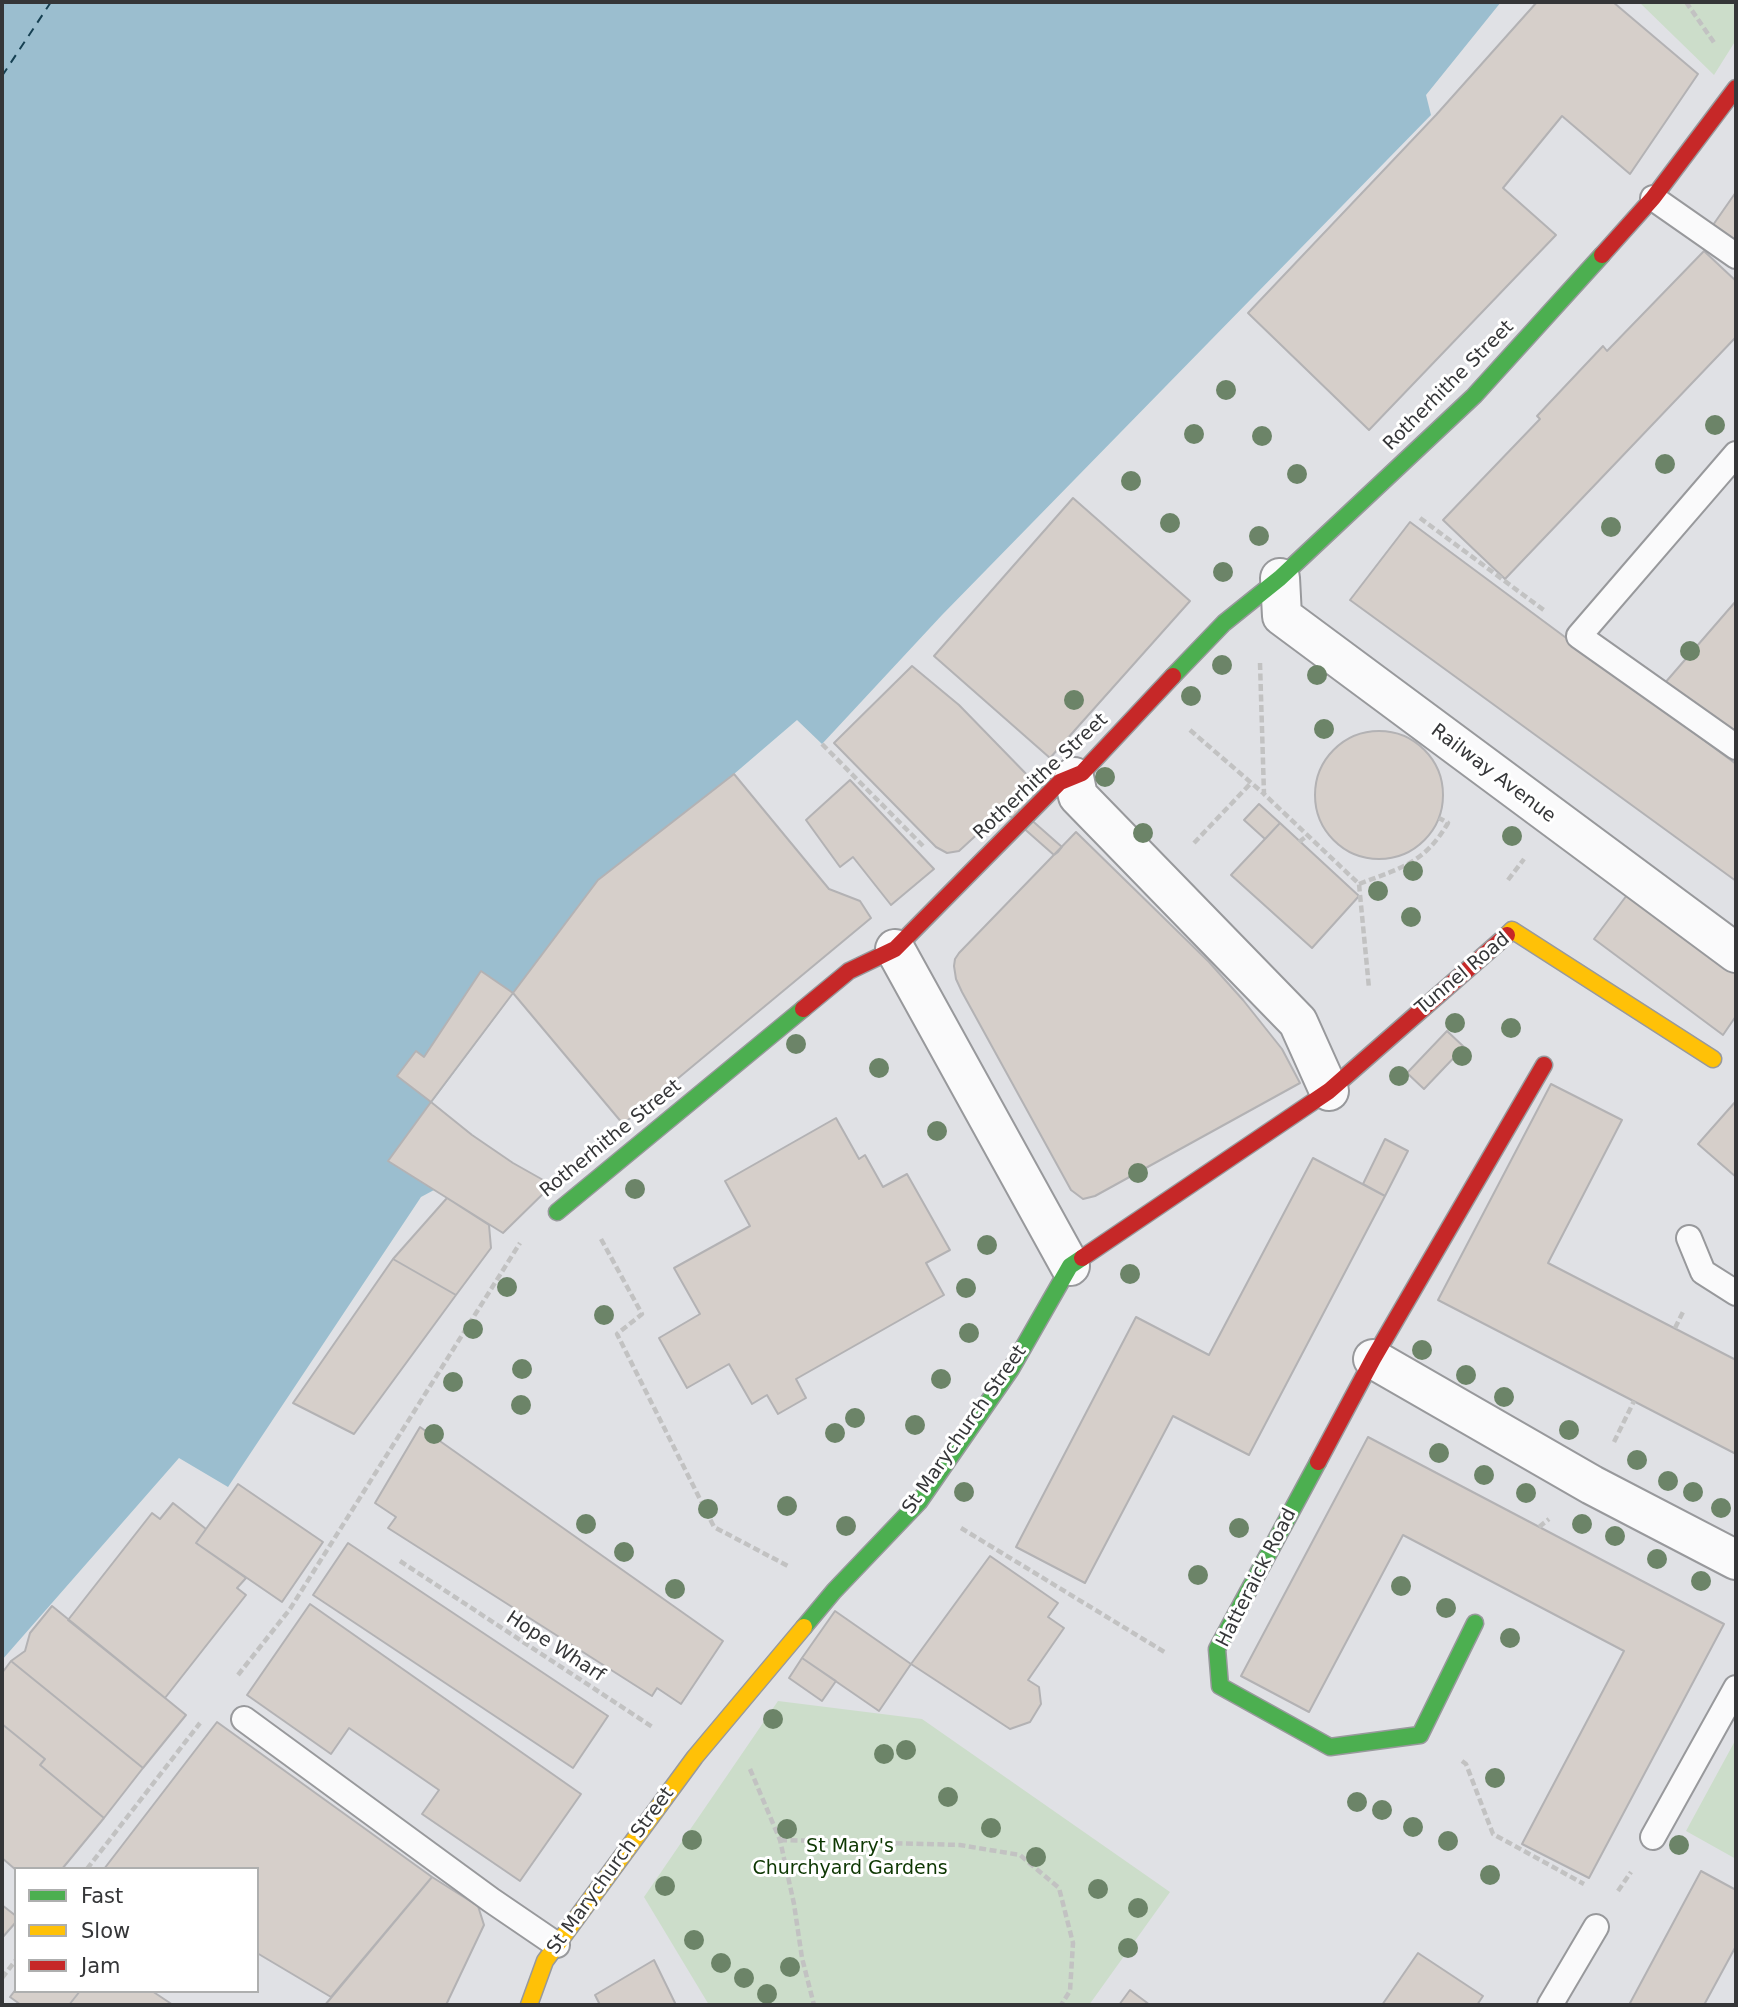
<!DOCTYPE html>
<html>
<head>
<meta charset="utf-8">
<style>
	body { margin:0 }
	#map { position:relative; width:1738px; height:2007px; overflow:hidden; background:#e0e1e5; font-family:"DejaVu Sans",sans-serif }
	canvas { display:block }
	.frame { position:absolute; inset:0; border:4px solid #353638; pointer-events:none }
	.legend { position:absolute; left:14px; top:1867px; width:245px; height:126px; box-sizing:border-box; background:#fff; border:2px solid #aeafaf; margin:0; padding:9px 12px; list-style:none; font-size:21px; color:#353638 }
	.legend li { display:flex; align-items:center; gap:14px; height:35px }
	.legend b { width:35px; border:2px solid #aeafaf }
</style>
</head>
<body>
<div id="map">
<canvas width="1738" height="2007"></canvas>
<div class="frame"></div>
<ul class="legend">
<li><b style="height:9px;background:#4caf50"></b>Fast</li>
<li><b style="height:9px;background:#ffc107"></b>Slow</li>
<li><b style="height:9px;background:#c62828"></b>Jam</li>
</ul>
</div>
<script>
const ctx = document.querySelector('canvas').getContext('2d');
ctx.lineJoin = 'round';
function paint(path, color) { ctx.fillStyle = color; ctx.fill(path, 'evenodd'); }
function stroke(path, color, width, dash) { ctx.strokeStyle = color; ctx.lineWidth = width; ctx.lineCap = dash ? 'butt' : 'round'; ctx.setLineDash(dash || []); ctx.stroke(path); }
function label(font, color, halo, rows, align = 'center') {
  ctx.font = font + ' "DejaVu Sans",sans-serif'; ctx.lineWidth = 6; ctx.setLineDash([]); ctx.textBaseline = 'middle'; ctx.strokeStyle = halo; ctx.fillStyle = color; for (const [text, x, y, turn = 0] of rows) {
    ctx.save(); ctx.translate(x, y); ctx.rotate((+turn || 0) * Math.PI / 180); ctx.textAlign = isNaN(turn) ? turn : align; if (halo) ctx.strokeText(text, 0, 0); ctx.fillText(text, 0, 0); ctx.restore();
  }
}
const green = new Path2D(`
	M1639,2H1736V40L1714,75Z
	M778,1701L922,1719L1170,1892L1089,2005H709L644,1897Z
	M1736,1739V1859L1686,1831Z`);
const water = new Path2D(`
	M2,2H1501L1426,95L1431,115L942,615L822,744L797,720L734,774L598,880L388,1161L434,1190L421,1197L228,1487L179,1458L2,1660Z`);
const ferry = new Path2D(`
	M2,76L51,2`);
const building = new Path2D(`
	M1537,2H1613L1698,74L1630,174L1562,116L1503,188L1556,235L1369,430L1248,313L1436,115Z
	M1736,192V241L1713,225Z
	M1704,251L1736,281V337L1505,579L1443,520L1540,419L1537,416L1603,346L1607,351Z
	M1073,498L1190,601L1050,758L934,656Z
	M1410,522L1736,764V881L1350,600Z
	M1736,601V746L1664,684Z
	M912,666L959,705L1034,782L959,851L947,853L936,847L834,743Z
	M1315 795a64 64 0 1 1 128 0a64 64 0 1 1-128 0Z
	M734,774L829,889L860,901L871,918L623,1124L513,993L598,880Z
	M850,780L934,869L891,905L853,857L840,867L806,820Z
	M1011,802L1062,847L1058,852L1054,855L1003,810Z
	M1259,804L1280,823L1265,839L1244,820Z
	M1280,823L1359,896L1312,948L1231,875Z
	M1076,832L1209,962L1243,1000L1282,1049L1300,1083L1095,1196L1083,1199L1071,1190L962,992L956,979L954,966L955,959L959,953Z
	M1630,891L1736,969V1016L1723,1035L1594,939Z
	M481,971L513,993L431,1102L397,1076L416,1051L424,1057Z
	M1447,1031L1464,1047L1424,1089L1407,1073Z
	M1551,1084L1622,1120L1548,1263L1736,1360V1454L1438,1300Z
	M1736,1101V1177L1698,1144Z
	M431,1102L472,1135L513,1163L552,1185L503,1233L388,1161Z
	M836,1118L859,1159L865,1155L883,1187L907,1174L950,1250L926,1263L944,1295L796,1379L806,1398L778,1414L767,1395L752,1404L729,1364L687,1388L659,1338L700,1314L674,1268L750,1226L725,1181Z
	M1385,1139L1408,1151L1385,1196L1363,1184Z
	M1313,1158L1385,1196L1249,1455L1173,1416L1085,1583L1016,1547L1136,1317L1209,1355Z
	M447,1198L489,1225L491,1248L456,1295L393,1259Z
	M393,1259L456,1295L354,1434L293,1403Z
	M420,1427L723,1641L681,1704L657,1688L652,1696L388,1528L396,1517L375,1503Z
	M1368,1437L1724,1624L1589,1878L1522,1844L1624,1651L1403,1535L1309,1712L1241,1676Z
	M238,1484L323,1542L282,1602L196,1543Z
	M173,1503L206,1529L196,1543L246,1578L237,1588L246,1595L165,1698L68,1620L152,1513L160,1519Z
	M348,1543L608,1716L573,1768L313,1595Z
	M990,1556L1058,1603L1048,1617L1064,1628L1028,1680L1039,1687L1041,1704L1030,1722L1010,1729L911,1664Z
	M310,1604L581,1794L520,1881L422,1814L439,1790L349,1728L331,1754L247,1695Z
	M52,1606L186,1715L143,1768L11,1661L25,1651L30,1633Z
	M835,1611L911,1664L879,1711L802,1658Z
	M802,1658L836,1681L822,1701L789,1678Z
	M11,1661L143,1768L104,1818L40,1765L45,1759L2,1724V1673Z
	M217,1722L432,1877L331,1997L257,1953V1869H104Z
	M2,1724L45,1759L40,1765L104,1818L62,1869L16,1870L2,1858Z
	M1701,1871L1736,1890V1946L1704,2005H1629Z
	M432,1877L478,1906L484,1925L446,2005H325Z
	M2,1905L16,1916V1922L2,1938Z
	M1418,1953L1483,1996L1477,2005H1382Z
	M654,1960L676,2005H600L595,1995Z
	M16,1989V1991H80L69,2005H21L10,1997Z
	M1130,1990L1150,2005H1119Z
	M80,1991H152L173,2005H69Z`);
const path = new Path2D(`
	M1686,2L1715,44
	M1420,518L1545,611
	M1260,663L1264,794L1359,884L1369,988
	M1190,730L1263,793
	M822,744L925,848
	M1299,842L1308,835
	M1194,843L1251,783
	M1508,880L1524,859
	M1359,884C1400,868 1424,864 1448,823L1439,818
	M601,1239L642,1314L617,1334L714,1527L788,1566
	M1675,1328L1684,1310
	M1614,1442L1634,1401
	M1539,1527L1549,1519
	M961,1528L1166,1653
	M400,1561L654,1728
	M238,1675L290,1609L520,1243
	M1462,1761L1466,1764L1493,1834L1584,1884
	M750,1769L780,1840L794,1904L802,1958L814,2005
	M780,1840L960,1845L1020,1855L1059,1888L1073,1943L1070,1991L1061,2005
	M87,1869L200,1723
	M1618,1891L1631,1872
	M2,1978L16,1960`);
const lane = new Path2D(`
	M1653,198L1736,256
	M1736,454L1579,636L1736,747
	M1689,1238L1703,1272L1736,1293
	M244,1719L491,1900L557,1945
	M1653,1837L1736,1688
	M1550,2005L1596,1927`);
const street = new Path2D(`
	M1280,578L1282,616L1736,953
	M1074,777L1078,796L1298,1022L1329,1091
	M895,949L1070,1266
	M1373,1359L1592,1485L1736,1560`);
const fast = new Path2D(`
	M1173,676L1224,623L1280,578L1474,396L1602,255
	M557,1212L803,1009
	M1318,1462L1217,1649L1220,1686L1330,1747L1420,1735L1475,1623
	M804,1627L834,1591L919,1502L1011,1369L1070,1266L1082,1258`);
const slow = new Path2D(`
	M1507,935L1512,930L1713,1059
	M529,2005L545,1961L695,1757L804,1627`);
const jam = new Path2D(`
	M1602,255L1653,198L1736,88
	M803,1009L849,971L895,949L1060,782L1082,773L1173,676
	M1082,1258L1329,1091L1507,935
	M1318,1462L1373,1359L1544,1065`);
const trees = [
	[1226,390],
	[1715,425],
	[1194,434],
	[1262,436],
	[1665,464],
	[1297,474],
	[1131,481],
	[1170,523],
	[1611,527],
	[1259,536],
	[1223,572],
	[1690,651],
	[1222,665],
	[1317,675],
	[1191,696],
	[1074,700],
	[1324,729],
	[1105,777],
	[1143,833],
	[1512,836],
	[1413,871],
	[1378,891],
	[1411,917],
	[1455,1023],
	[1511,1028],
	[796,1044],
	[1462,1056],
	[879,1068],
	[1399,1076],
	[937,1131],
	[1138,1173],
	[635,1189],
	[987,1245],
	[1130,1274],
	[507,1287],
	[966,1288],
	[604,1315],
	[473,1329],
	[969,1333],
	[1422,1350],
	[522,1369],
	[1466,1375],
	[941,1379],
	[453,1382],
	[1504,1397],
	[521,1405],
	[855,1418],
	[915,1425],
	[1569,1430],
	[835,1433],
	[434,1434],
	[1439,1453],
	[1637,1460],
	[1484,1475],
	[1668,1481],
	[964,1492],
	[1693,1492],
	[1526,1493],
	[787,1506],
	[1721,1508],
	[708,1509],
	[586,1524],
	[1582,1524],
	[846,1526],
	[1239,1528],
	[1615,1536],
	[624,1552],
	[1657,1559],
	[1198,1575],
	[1701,1581],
	[1401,1586],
	[675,1589],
	[1446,1608],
	[1510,1638],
	[773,1719],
	[906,1750],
	[884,1754],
	[1495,1778],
	[948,1797],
	[1357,1802],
	[1382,1810],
	[1413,1827],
	[991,1828],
	[787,1829],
	[692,1840],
	[1448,1841],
	[1679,1845],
	[1036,1857],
	[1490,1875],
	[665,1886],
	[1098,1889],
	[1138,1908],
	[694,1940],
	[1128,1948],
	[721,1963],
	[790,1967],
	[744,1978],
	[767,1994]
];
const streetNames = [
	["Rotherhithe Street",1449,386,-45],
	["Railway Avenue",1493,774,37],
	["Rotherhithe Street",1041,777,-43],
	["Tunnel Road",1463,974,-40],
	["Rotherhithe Street",611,1139,-39],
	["St Marychurch Street",965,1430,-55],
	["Hatteraick Road",1257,1578,-63],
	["Hope Wharf",555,1647,33],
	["St Marychurch Street",611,1871,-54]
];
const parkNames = [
	["St Mary's",850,1847],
	["Churchyard Gardens",850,1869]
];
paint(green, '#ccddca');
paint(water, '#9bbecf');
stroke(ferry, '#164052', 2, [9, 7]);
paint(building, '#d6cfca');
stroke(building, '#b3b2b4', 2);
stroke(lane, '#98999c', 28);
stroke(street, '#98999c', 42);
stroke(fast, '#98999c', 19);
stroke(slow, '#98999c', 19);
stroke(jam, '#98999c', 19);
stroke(path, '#c2c2c2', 4.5, [7, 3.5]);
stroke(lane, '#fafafb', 24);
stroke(street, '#fafafb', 38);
stroke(fast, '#4caf50', 16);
stroke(slow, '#ffc107', 16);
stroke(jam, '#c62828', 16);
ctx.fillStyle = '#6c8468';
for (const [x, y] of trees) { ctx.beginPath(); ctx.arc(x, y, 10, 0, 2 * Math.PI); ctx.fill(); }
label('19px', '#353638', '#fff', streetNames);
label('19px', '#0d3702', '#fff', parkNames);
</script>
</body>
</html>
